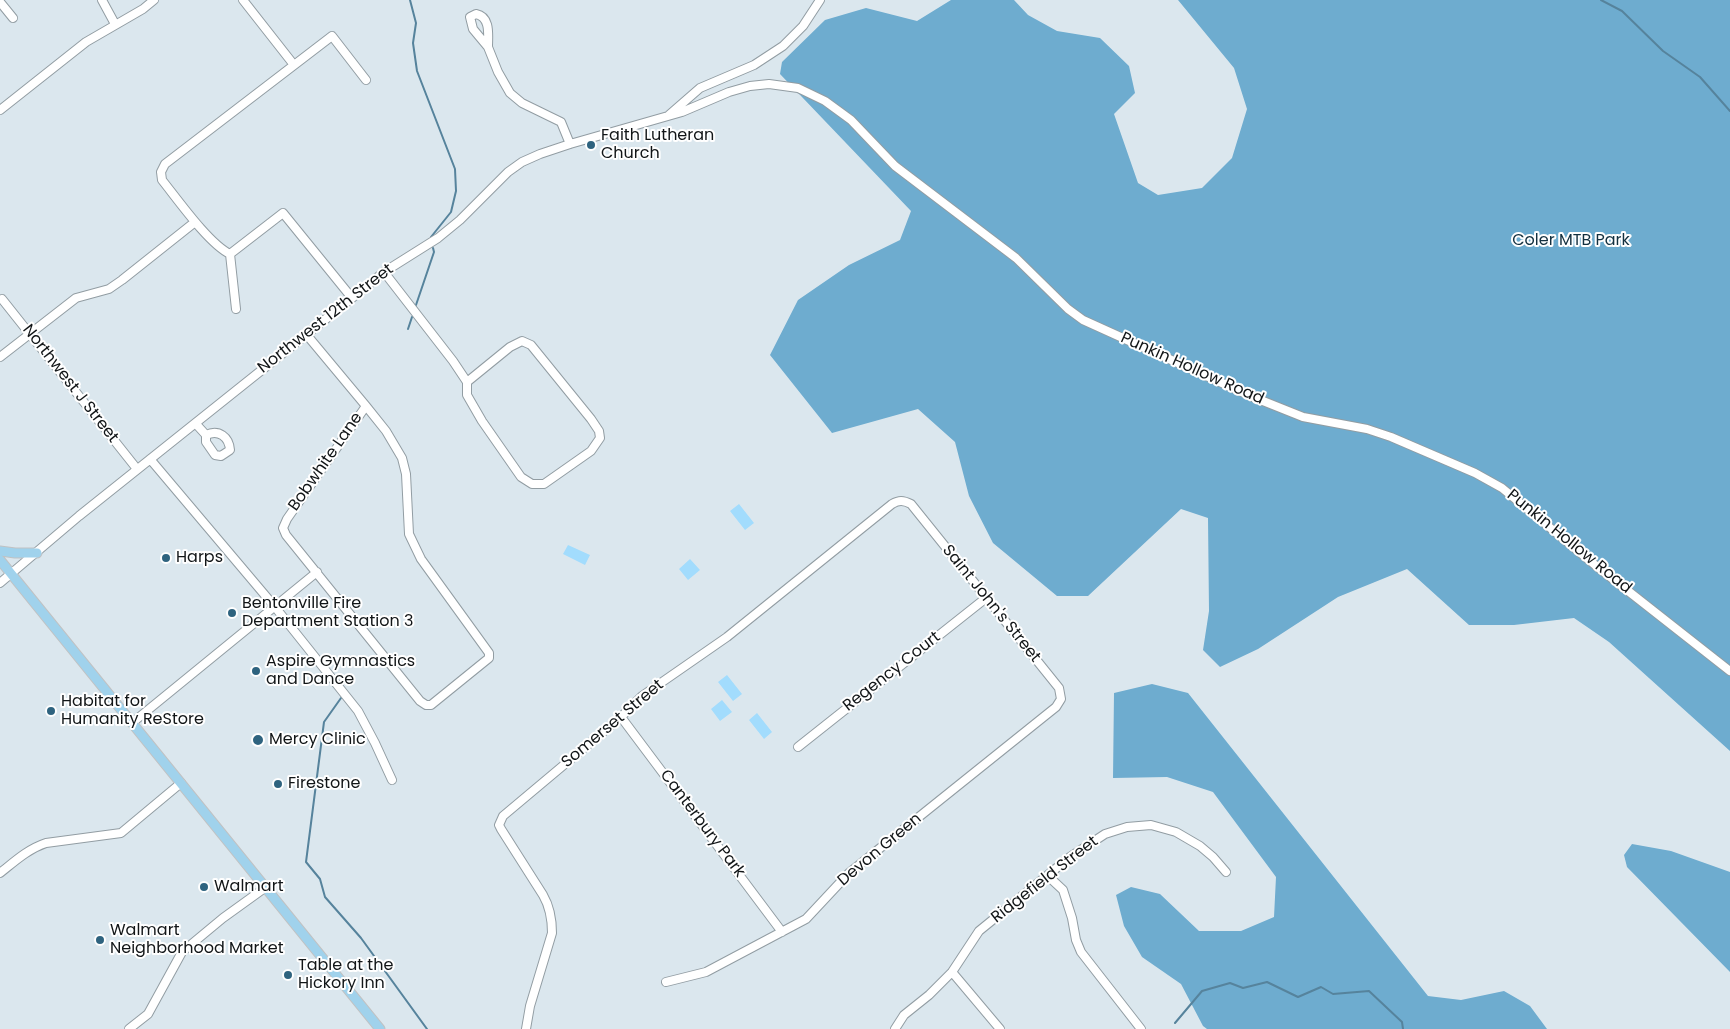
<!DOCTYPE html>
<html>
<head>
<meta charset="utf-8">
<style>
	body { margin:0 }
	canvas { display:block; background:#dbe7ee }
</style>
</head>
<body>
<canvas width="1730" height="1029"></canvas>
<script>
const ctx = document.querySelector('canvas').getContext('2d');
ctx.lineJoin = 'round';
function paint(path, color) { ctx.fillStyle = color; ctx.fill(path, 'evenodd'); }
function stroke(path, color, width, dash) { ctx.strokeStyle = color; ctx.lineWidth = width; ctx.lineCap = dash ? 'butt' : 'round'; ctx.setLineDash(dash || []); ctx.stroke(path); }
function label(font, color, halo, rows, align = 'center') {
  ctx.font = font + ' Poppins,sans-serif'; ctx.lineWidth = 4; ctx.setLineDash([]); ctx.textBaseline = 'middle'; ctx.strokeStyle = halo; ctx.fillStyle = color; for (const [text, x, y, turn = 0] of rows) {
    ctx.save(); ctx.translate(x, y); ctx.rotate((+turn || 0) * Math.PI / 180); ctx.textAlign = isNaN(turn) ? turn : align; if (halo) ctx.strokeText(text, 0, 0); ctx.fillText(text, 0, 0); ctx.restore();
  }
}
const green = new Path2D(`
	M739,504L754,523L745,530L730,511Z
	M568,545L590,555L585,565L563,554Z
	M690,559L700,570L688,580L679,569Z
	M727,675L742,694L733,701L718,682Z
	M722,700L732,712L720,721L711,709Z
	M757,713L772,732L764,739L749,720Z`);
const forest = new Path2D(`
	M951,0H1014L1028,15L1057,31L1100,38L1129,66L1135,93L1114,114L1138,183L1158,195L1202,188L1232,158L1247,109L1234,68L1178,0H1730V751L1609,642L1574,618L1514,625H1469L1407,569L1338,597L1258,649L1220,667L1203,650L1209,611L1208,518L1181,509L1088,596H1057L993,543L969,496L955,442L918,409L832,433L770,355L798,300L849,265L900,240L911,211L780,74L782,62L825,20L866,8L917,21Z
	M1152,684L1188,693L1428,996L1461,1000L1504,991L1530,1006L1547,1029H1207L1203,1026L1181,984L1142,957L1124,926L1116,895L1131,887L1160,894L1199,931H1241L1274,917L1276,877L1213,792L1167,777L1113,778L1114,693Z
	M1632,844L1671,851L1730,872V972L1627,867L1624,855Z`);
const stream = new Path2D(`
	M410,0L416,23L413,43L417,71L455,169L456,191L451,212L431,237
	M1601,0L1622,11L1663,51L1700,77L1730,111
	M416,305L434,252L433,248
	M408,329L412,317
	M341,698L324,722L306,862L320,879L325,897L361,938L427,1029
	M1175,1023L1202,991L1230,983L1243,988L1267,982L1298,997L1321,987L1333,994L1369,991L1402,1022L1403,1029`);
const minor = new Path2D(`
	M102,0L115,24
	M243,0L294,65
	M0,2L13,18
	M488,47C488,35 491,17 476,14L470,17L473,29L488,47L498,72L510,93L522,103L561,122L570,144
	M0,110L86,42L143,9L154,0
	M669,115L700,88L754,65L783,46L803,26L820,0
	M230,254L236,309
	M384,272L453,361L467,382
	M352,298L283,213L230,254C209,244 178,200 162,180L161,172L165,164L332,36L366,80
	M2,299L137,469
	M306,334L366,406L386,431L402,458L406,474L409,534L421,559L489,653V658L431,705H426L420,701L286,535L283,528L287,519L366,406
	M522,341L531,345L591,419L599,431L600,438L591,451L544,484H532L521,477L482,421L467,395V382L510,347Z
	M0,357L76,298L109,289L122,280L195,222
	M196,424L206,435V442L215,455L221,456L230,450C229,437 219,429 206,435
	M150,459L275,607L358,711L375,743L392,780
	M0,583L79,516L352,298L384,272L438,238L460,220L508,172L522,162L540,154L570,144L682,112L729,92L750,86L769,84L798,88L825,101L851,120L895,166L1016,258L1068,309L1083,320L1253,397L1303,417L1367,429L1391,437L1475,473L1502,488L1595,565L1730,671
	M621,717L782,932
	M132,723L317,572
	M798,747L986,598
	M0,873C15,861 28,849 46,843L121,833L181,783
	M1048,876L1063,890L1072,918L1076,940L1081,952L1141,1029
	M952,972L1000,1029
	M129,1029L148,1014L182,952L223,918L266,887
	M526,1029L530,1006L552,933C552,918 550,907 543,895L501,829L499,825L503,816L621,717L642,696L727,637L892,504C899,500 903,500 911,504L1059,688L1061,699L1056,707L849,873L806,919L706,972L666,982
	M895,1029L904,1015L929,995L952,972L979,931L1070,857L1105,834L1127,827L1151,825L1176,832L1200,846L1213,857L1226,872`);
const major = new Path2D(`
	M0,551L15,553H37
	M0,560L380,1029`);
const markers = [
	[591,145,5,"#2e637f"],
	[166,558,5,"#2e637f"],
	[232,613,5,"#2e637f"],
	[256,671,5,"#2e637f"],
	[51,711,5,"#2e637f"],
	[258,740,6,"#2e637f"],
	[278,784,5,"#2e637f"],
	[204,887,5,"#2e637f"],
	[100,940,5,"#2e637f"],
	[288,975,5,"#2e637f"]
];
const poiNames = [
	["Faith Lutheran",601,136],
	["Church",601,154],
	["Harps",176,558],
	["Bentonville Fire",242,604],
	["Department Station 3",242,622],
	["Aspire Gymnastics",266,662],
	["and Dance",266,680],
	["Habitat for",61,702],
	["Humanity ReStore",61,720],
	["Mercy Clinic",269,740],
	["Firestone",288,784],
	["Walmart",214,887],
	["Walmart",110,931],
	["Neighborhood Market",110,949],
	["Table at the",298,966],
	["Hickory Inn",298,984]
];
const parkNames = [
	["Coler MTB Park",1571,241]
];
const streetNames = [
	["Northwest 12th Street",326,319,-38],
	["Punkin Hollow Road",1192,369,24],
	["Northwest J Street",70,384,52],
	["Bobwhite Lane",326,462,-55],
	["Punkin Hollow Road",1569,542,39],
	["Saint John's Street",991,604,51],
	["Regency Court",892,672,-38],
	["Somerset Street",613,724,-40],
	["Canterbury Park",702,824,53],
	["Devon Green",880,850,-40],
	["Ridgefield Street",1045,880,-38]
];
paint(green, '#a2dcfd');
paint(forest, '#6eaccf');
stroke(stream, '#56839c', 2);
stroke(minor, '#929da3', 10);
stroke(major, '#c1c2c3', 11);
stroke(minor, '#fff', 8);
stroke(major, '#a0d2ec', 9);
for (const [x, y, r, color] of markers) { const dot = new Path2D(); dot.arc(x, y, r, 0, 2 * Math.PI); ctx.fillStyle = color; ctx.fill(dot); stroke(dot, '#fff', 2); }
label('16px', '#111517', '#fff', poiNames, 'left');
label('16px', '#133040', '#fff', parkNames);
label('16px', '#111517', '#fff', streetNames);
</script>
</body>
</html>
